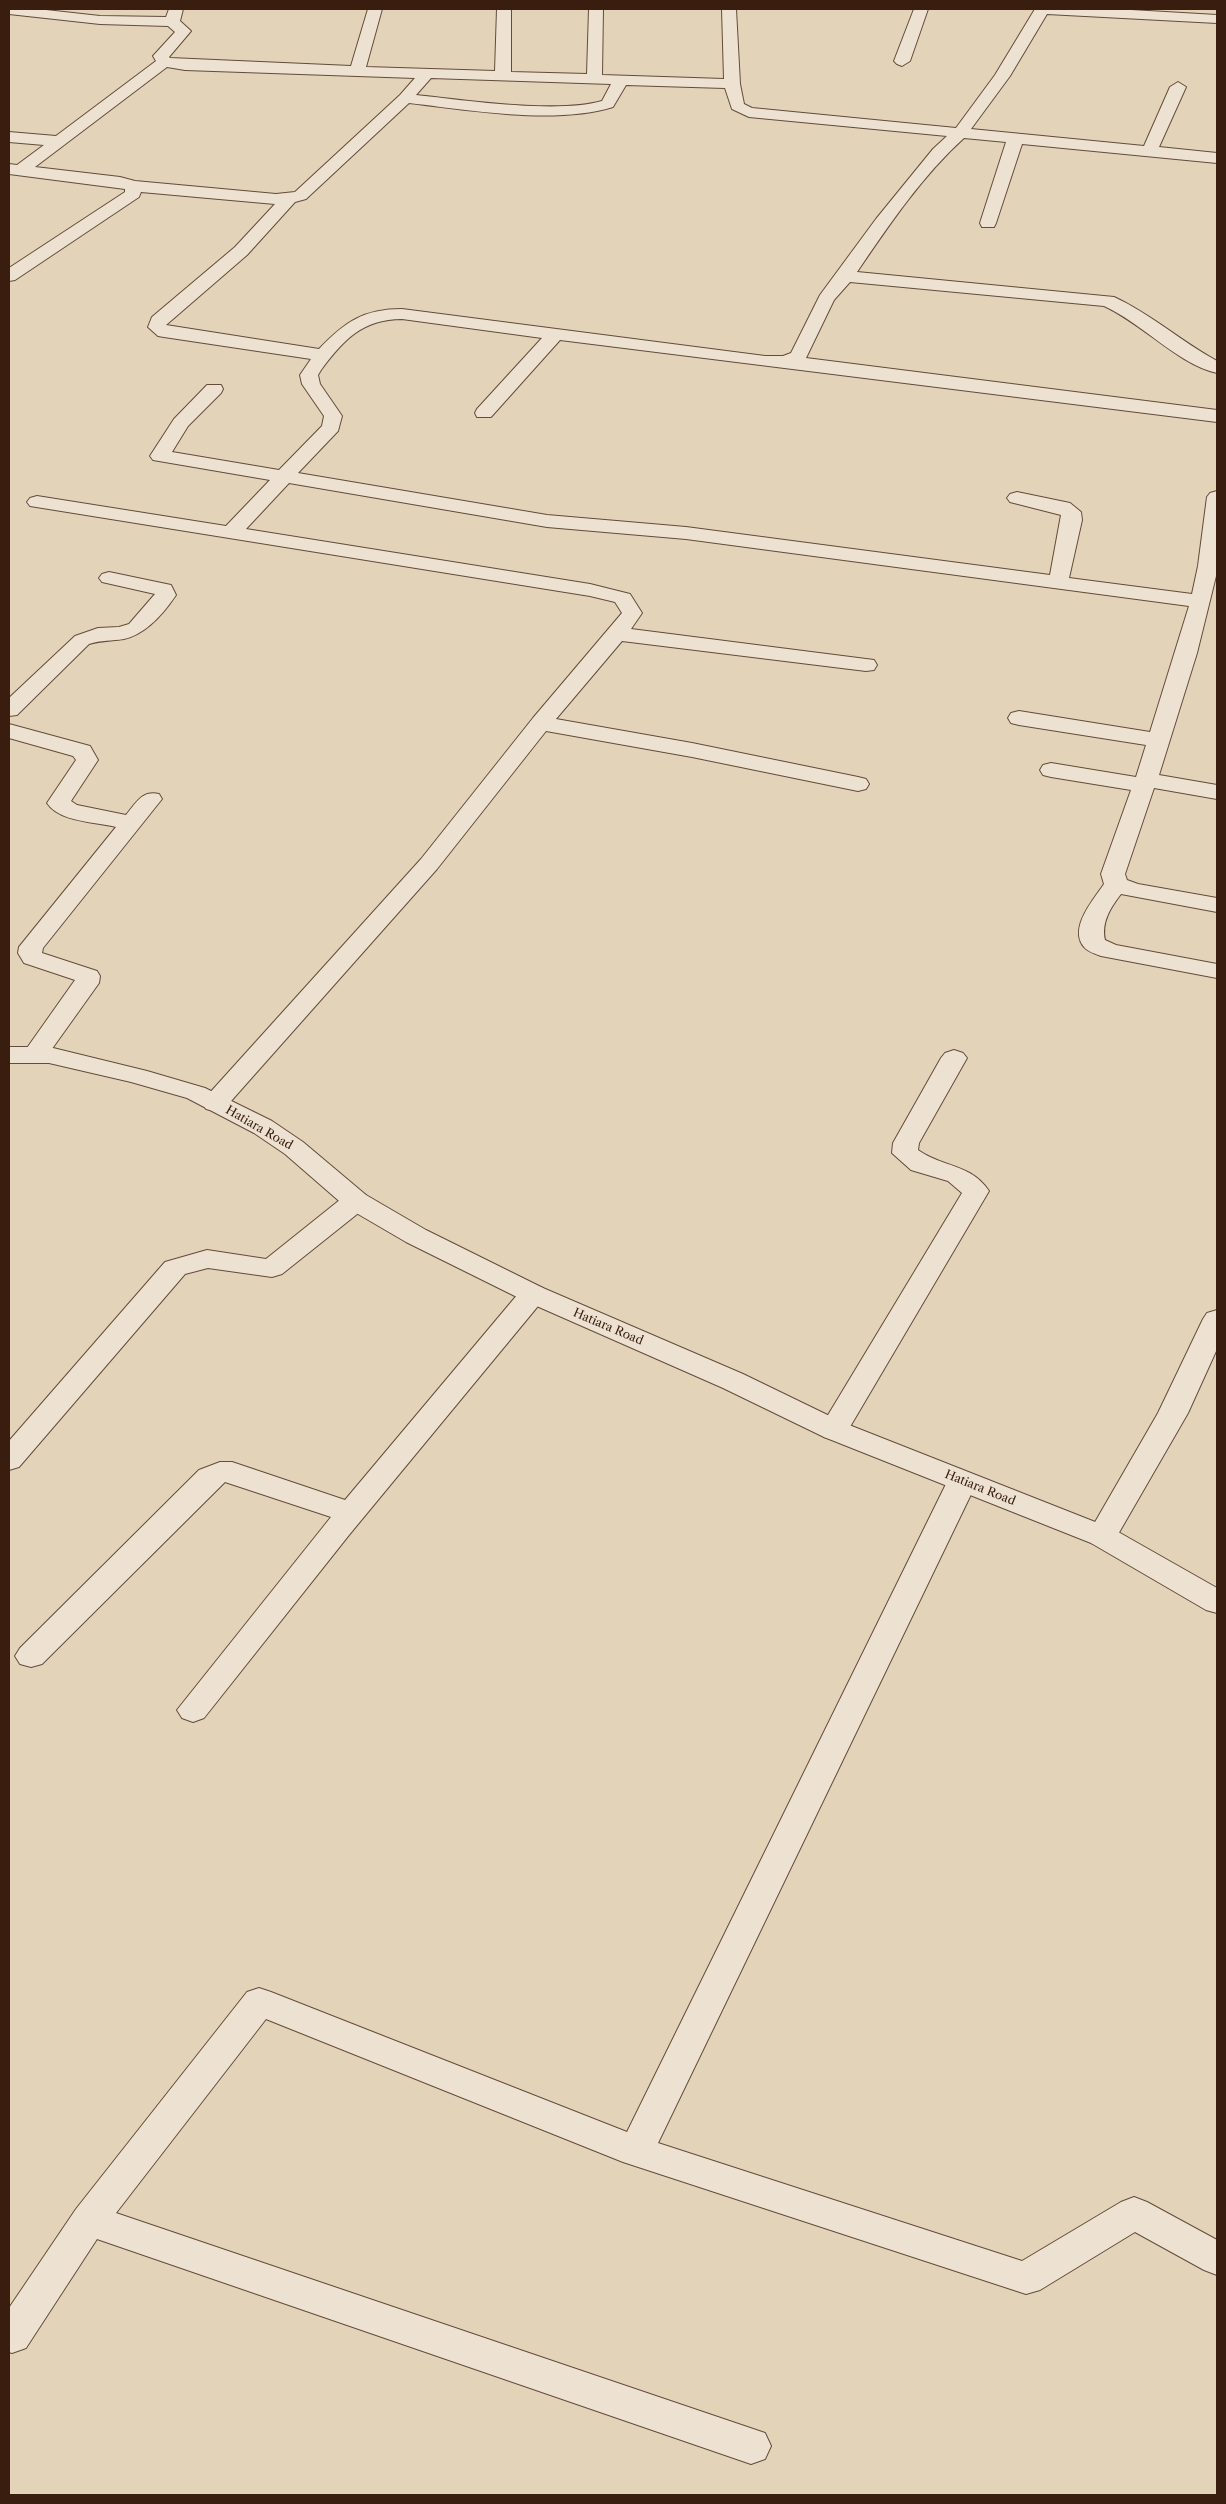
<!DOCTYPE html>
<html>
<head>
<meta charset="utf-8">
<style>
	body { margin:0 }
	#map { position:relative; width:1226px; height:2504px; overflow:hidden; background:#e3d3b8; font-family:"Libre Caslon Text",serif }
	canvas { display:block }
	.frame { position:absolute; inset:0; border:10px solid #391e10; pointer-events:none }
</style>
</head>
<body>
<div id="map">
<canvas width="1226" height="2504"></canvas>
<div class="frame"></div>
</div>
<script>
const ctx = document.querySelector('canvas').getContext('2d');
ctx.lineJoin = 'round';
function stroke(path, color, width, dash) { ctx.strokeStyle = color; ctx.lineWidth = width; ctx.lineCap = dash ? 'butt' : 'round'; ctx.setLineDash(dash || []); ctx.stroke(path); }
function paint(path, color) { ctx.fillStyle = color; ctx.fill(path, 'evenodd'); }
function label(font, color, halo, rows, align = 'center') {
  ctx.font = font + ' "Libre Caslon Text",serif'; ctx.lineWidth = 4.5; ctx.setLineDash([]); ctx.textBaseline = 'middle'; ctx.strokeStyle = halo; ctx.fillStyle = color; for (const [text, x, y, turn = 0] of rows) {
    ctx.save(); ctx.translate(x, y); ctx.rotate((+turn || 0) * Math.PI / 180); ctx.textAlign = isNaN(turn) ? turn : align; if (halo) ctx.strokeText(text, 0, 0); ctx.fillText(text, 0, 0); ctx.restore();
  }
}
const minor = new Path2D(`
	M9,9H37L100,16L166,17L169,9H183L180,21L191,31L169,57L170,58L351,66L368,9H382L366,67L495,71L497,9H511V72L587,74L589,9H603L602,75L724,79L722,9H736L740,84L744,104L752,108L956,128L995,75L1035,9H1114L1217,15V23L1047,14L1010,76L971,129L1144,146L1170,87L1178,82L1186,87L1159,147L1217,153V163L1022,144L996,223L994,227H982L980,223L1006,142L964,138C922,176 889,225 857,272L1114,297C1151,314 1182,342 1217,361V373C1179,365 1142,323 1104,306L850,282L834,300L806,358L1217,410V422L560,340L491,417H477L475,413L477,409L542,338L402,319C363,319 343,340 321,370L318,375L320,384L342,416L338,431L298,473L547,515L686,527L1050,575L1061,515L1010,502L1007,498L1010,494L1017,492L1070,503L1081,512L1082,520L1069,578L1192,594L1198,566L1207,497L1210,493L1217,491L1216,576L1197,653L1159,775L1217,785V799L1154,788L1125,874L1127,880L1138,884L1217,898V912L1121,894C1111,907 1101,922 1105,940L1116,945L1217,964V978L1101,956C1096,954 1088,952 1084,947C1068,928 1094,899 1104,884L1101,874L1131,790L1051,777L1043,775L1040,770L1043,765L1051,763L1136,777L1146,745L1019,725L1011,723L1008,718L1011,713L1019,711L1150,732L1189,606L686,539L547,527L289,483L246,529L590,584L630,594L642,613L631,629L874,660L877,665L874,670L866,671L622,641L556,719L692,743L858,777L866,779L869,784L866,789L858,791L692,757L546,731L437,869L224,1109L215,1111L206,1109L202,1103L206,1097L421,859L533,718L622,613L615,602L590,596L30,506L27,502L30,498L37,496L226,526L270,480L153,460L150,456L174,419L207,385H221L223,389L221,393L188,426L172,452L279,470L322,426L324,416L302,384L300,375L311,359L164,337L158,336L148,327L152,317L235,247L275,204L141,192L139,197L15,280L9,281V268L125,192V189L9,174V164L17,165L44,145L9,142V132L56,136L156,61L153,56L175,32L168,26L100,24L9,14ZM167,67L185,70L415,78L400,95L295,192L276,194L135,181L120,177L35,167ZM431,78L611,84L602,101C557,114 464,100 416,95ZM626,85L725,88L732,109L749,117L947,136L933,149L876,219L820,295L791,353L783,356H765L402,309C363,309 345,322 319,349L166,325L247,255L295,202L306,199L409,103C469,110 555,125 613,107Z
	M914,9H928L910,61L902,66L897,64L894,61Z
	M109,572L171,585L176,595C164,613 146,634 124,639C112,641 101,640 89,644L17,715L9,716V698L75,636L98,628L119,627L129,624L155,594L102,582L99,578L102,574Z
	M9,724L90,746L98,760L71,801L77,805L126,815C136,803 142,790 159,794L162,799L43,948L42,953L97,971L100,976L99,983L44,1060L35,1063L26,1060L22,1055L75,980L24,963L18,953L19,947L116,827C96,822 59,822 47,803L76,760L73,756L9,738Z
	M954,1050L963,1053L967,1058L919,1143L918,1150C943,1168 970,1163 989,1191L844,1437L834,1440L824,1437L819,1430L962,1193L948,1181L911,1170L892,1153L893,1143L941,1058L945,1053Z
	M356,1193L366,1195L369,1201L366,1207L282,1274L272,1277L208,1268L185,1274L19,1467L9,1470V1441L165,1262L207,1250L266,1259L346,1195Z
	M533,1285L543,1288L547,1294L543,1300L349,1535L204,1718L193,1722L182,1718L177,1710L331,1517L225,1482L42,1664L31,1667L20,1664L15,1656L20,1648L199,1470L220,1462H232L345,1500L523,1288Z
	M1217,1310V1349L1188,1413L1113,1543L1102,1546L1091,1543L1087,1536L1158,1413L1203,1319L1207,1313Z
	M962,1472L973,1475L977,1482L658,2143L1022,2261L1121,2202L1134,2197L1147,2202L1217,2240V2275L1204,2270L1135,2232L1040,2290L1026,2294L623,2162L266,2019L116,2213L765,2433L771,2446L765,2459L751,2464L97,2239L26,2348L12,2353L9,2352V2308L76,2209L247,1992L259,1988L271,1992L627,2132L947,1482L951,1475Z`);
const tertiary = new Path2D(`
	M9,1047H49L147,1071L205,1088L272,1121L303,1142L366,1195L426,1230L543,1288L743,1374L844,1423L1113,1529L1217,1588V1613L1206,1610L1091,1543L824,1437L723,1388L523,1300L406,1242L346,1207L285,1154L254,1133L187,1098L131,1082L49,1063H9Z`);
const streetNames = [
	["Hatiara Road",259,1128,30],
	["Hatiara Road",608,1327,23],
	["Hatiara Road",980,1488,22]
];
stroke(minor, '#644b3a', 2);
stroke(tertiary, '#644b3a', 2);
paint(minor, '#ede2d1');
paint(tertiary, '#ede2d1');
label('12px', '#391e10', '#ede2d1', streetNames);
</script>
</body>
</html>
